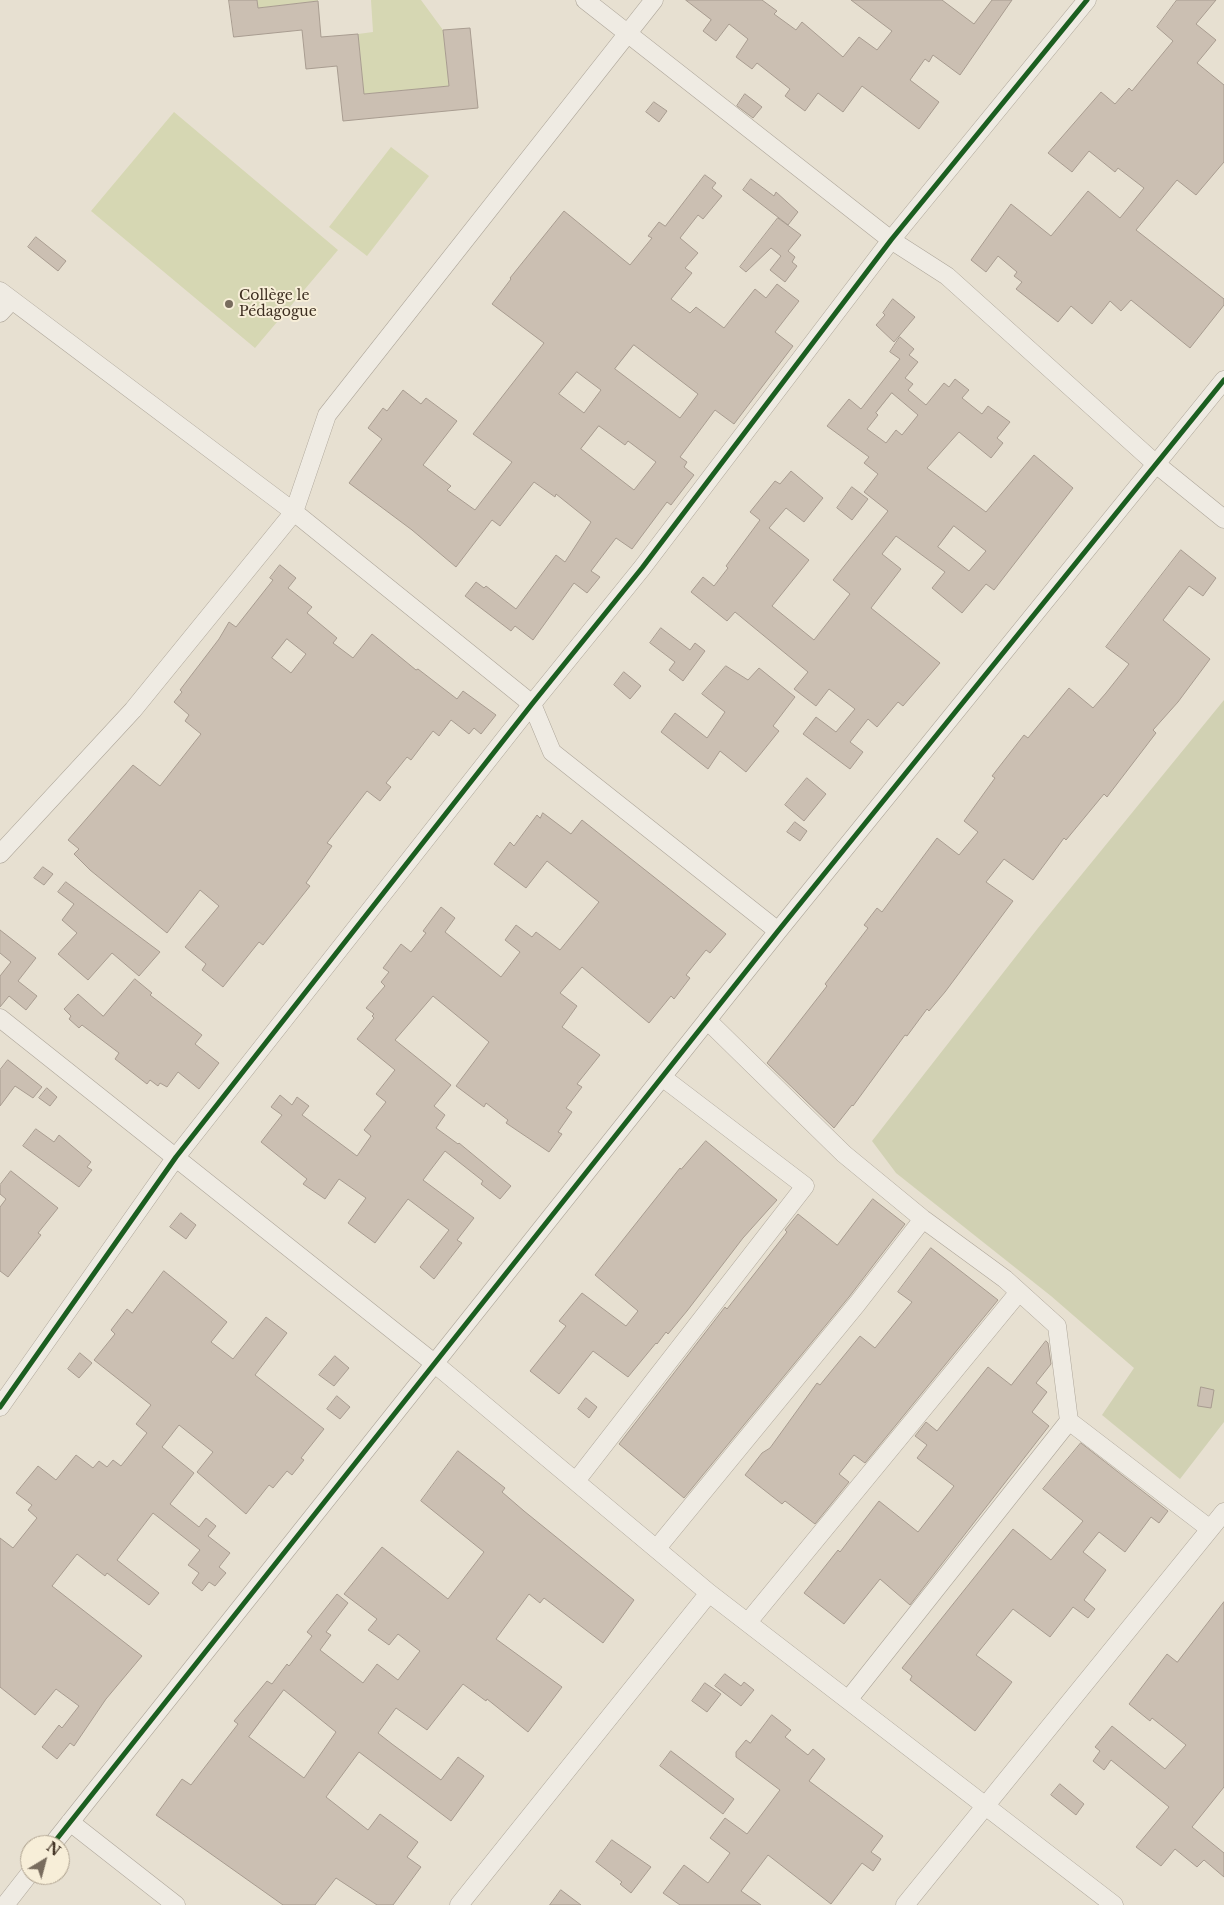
<!DOCTYPE html>
<html>
<head>
<meta charset="utf-8">
<style>
	body { margin:0 }
	#map { position:relative; width:1224px; height:1905px; overflow:hidden; background:#e7e0d1; font-family:"Libre Baskerville",serif }
	canvas { display:block }
	.north { position:absolute; left:20px; top:1835px; width:50px; height:50px; box-sizing:border-box; background:#f7eed8; border:1px solid #ada18e; border-radius:50%; rotate:37deg; font-size:14px; font-weight:700; line-height:20px; text-align:center; color:#3d2e20 }
	.north::after { content:''; display:block; margin:auto; width:18px; height:22px; background:#786c5e; clip-path:polygon(50% 0,100% 100%,50% 72%,0 100%) }
</style>
</head>
<body>
<div id="map">
<canvas width="1224" height="1905"></canvas>
<div class="north">N</div>
</div>
<script>
const ctx = document.querySelector('canvas').getContext('2d');
ctx.lineJoin = 'round';
function paint(path, color) { ctx.fillStyle = color; ctx.fill(path, 'evenodd'); }
function stroke(path, color, width, dash) { ctx.strokeStyle = color; ctx.lineWidth = width; ctx.lineCap = dash ? 'butt' : 'round'; ctx.setLineDash(dash || []); ctx.stroke(path); }
function label(font, color, halo, rows, align = 'center') {
  ctx.font = font + ' "Libre Baskerville",serif'; ctx.lineWidth = 4; ctx.setLineDash([]); ctx.textBaseline = 'middle'; ctx.strokeStyle = halo; ctx.fillStyle = color; for (const [text, x, y, turn = 0] of rows) {
    ctx.save(); ctx.translate(x, y); ctx.rotate((+turn || 0) * Math.PI / 180); ctx.textAlign = isNaN(turn) ? turn : align; if (halo) ctx.strokeText(text, 0, 0); ctx.fillText(text, 0, 0); ctx.restore();
  }
}
const green = new Path2D(`
	M257,0H318V1L258,8Z
	M371,0H421L443,30L449,86L364,94L358,34L373,32Z
	M174,112L338,250L255,348L91,211Z
	M391,147L429,176L367,256L329,227Z`);
const cemetery = new Path2D(`
	M1224,700V1422L1180,1479L1102,1415L1134,1368L1051,1296L896,1173L872,1141L1038,928Z`);
const building = new Path2D(`
	M229,0H257L258,8L318,1L321,37L358,34L364,94L449,86L443,30L470,28L478,108L343,121L337,66L306,69L302,30L234,37Z
	M686,0H762L777,11L774,14L796,30L802,22L843,57L859,37L877,50L892,31L851,0H942L974,24L992,0H1012L960,75L933,55L929,62L925,59L910,80L939,102L919,129L862,86L843,112L818,93L805,111L785,96L790,89L757,63L752,69L736,57L748,39L729,24L716,41L703,31L711,20Z
	M1177,0H1216L1196,24L1216,40L1197,63L1224,85V162L1196,195L1177,180L1136,230L1224,299V305L1190,348L1131,300L1121,311L1110,301L1092,324L1071,306L1058,322L1016,289L1022,282L1014,276L1017,272L998,256L986,272L971,260L1011,204L1051,236L1088,191L1120,218L1144,188L1118,168L1115,172L1089,151L1072,172L1048,153L1101,92L1115,104L1129,88L1132,91L1173,41L1157,27Z
	M745,94L762,107L753,118L737,106Z
	M654,102L667,111L659,122L646,112Z
	M705,175L716,183L712,188L722,196L703,219L698,215L680,238L698,253L685,268L692,273L671,299L690,313L696,307L724,328L755,289L766,298L777,284L799,301L775,332L793,346L734,424L715,410L680,457L687,462L684,467L694,475L671,505L667,502L632,549L616,538L591,571L600,577L587,593L574,583L533,640L515,626L511,631L465,596L476,582L484,588L486,586L516,609L556,555L565,562L591,522L556,494L555,497L534,482L500,526L492,520L456,567L412,530L349,483L382,439L368,428L383,408L387,411L403,390L421,404L426,398L457,421L423,465L451,486L447,490L475,510L512,462L473,434L544,343L492,304L511,279L510,278L564,211L630,265L652,238L648,236L659,222L665,226ZM634,345L698,394L680,418L615,369ZM577,372L601,390L584,413L559,394ZM599,426L625,445L628,441L656,462L634,490L581,449Z
	M751,179L774,196L776,192L798,212L788,225L743,190Z
	M778,218L801,235L788,251L795,257L792,262L797,266L785,282L770,270L781,256L771,248L746,272L740,267Z
	M36,237L66,261L58,271L28,247Z
	M893,299L915,317L894,342L876,325L885,315L883,313Z
	M900,337L914,349L909,355L918,362L905,378L913,384L908,390L926,405L944,383L949,387L955,379L969,390L962,398L982,414L988,406L1010,422L997,438L1003,443L991,458L959,432L927,468L986,512L1034,455L1073,488L994,590L986,584L962,613L932,588L945,572L896,536L882,554L901,569L871,608L940,663L903,706L898,702L877,727L868,719L850,742L863,752L850,769L803,734L816,717L836,732L855,709L829,689L816,706L794,689L808,672L735,612L727,621L691,592L703,577L714,586L728,568L726,566L760,520L750,512L775,481L780,484L791,471L823,498L804,522L786,508L769,528L809,560L772,606L814,640L850,594L833,580L888,511L864,492L878,474L864,463L869,457L827,426L849,399L861,409L900,359L890,352ZM892,393L918,415L902,435L896,430L886,443L867,429L878,415L876,413ZM954,526L986,551L969,571L938,547Z
	M852,487L868,499L852,520L837,508Z
	M1181,550L1216,578L1203,596L1189,586L1163,620L1210,659L1178,702L1153,730L1156,733L1107,797L1104,794L1066,840L1064,838L1033,880L1004,859L986,882L1013,901L945,992L929,1011L927,1009L907,1036L905,1035L853,1106L852,1105L834,1128L767,1063L827,986L825,984L868,928L864,925L877,908L882,912L937,838L959,855L978,832L964,821L995,778L992,776L1024,735L1028,738L1069,688L1093,708L1106,693L1129,664L1106,647Z
	M280,565L296,578L288,588L312,607L307,613L337,638L333,643L353,658L372,634L416,670L418,669L457,699L463,691L496,715L481,734L474,728L469,734L451,720L439,736L433,731L411,760L407,757L386,783L391,787L380,801L367,791L327,843L332,846L306,883L310,886L263,945L259,942L223,987L202,970L206,964L185,947L219,906L200,890L167,933L90,870L74,854L79,849L68,840L133,765L160,786L201,734L185,721L189,715L174,702L182,692L180,690L219,639L229,622L236,627L273,580L270,578ZM287,639L306,654L291,673L272,658Z
	M661,628L690,650L695,643L705,651L683,681L669,670L675,662L650,643Z
	M726,666L748,680L759,668L795,697L773,726L779,731L746,772L720,751L708,769L661,732L675,713L707,738L725,712L702,694Z
	M624,672L641,686L630,699L614,685Z
	M807,778L826,794L804,821L785,805Z
	M543,813L571,834L582,820L726,934L710,953L706,950L686,975L690,978L674,999L671,996L649,1023L582,967L560,993L577,1006L562,1027L600,1055L577,1084L582,1087L566,1108L572,1112L558,1132L562,1134L549,1152L506,1123L508,1120L486,1103L484,1107L456,1086L489,1042L433,996L395,1040L451,1085L434,1106L445,1115L436,1128L458,1144L459,1143L511,1186L500,1199L481,1184L483,1181L445,1151L423,1180L474,1218L457,1240L462,1243L434,1279L420,1267L449,1230L408,1199L375,1243L348,1223L366,1198L339,1179L325,1199L303,1184L307,1179L261,1142L282,1115L271,1107L280,1095L292,1105L297,1097L309,1106L302,1115L357,1156L371,1136L364,1130L386,1102L376,1094L395,1070L357,1039L374,1018L372,1016L374,1014L366,1008L385,986L381,982L389,972L383,968L401,944L411,952L426,933L423,931L441,907L455,918L445,932L501,977L520,952L505,940L516,925L532,937L536,932L560,950L599,902L547,861L526,888L494,864L510,842L514,846L537,815L540,818Z
	M795,822L807,831L800,841L787,832Z
	M43,867L53,874L44,885L34,878Z
	M66,882L160,952L139,976L112,953L88,980L58,954L77,933L62,920L74,904L58,892Z
	M0,930L36,958L18,981L37,996L26,1010L9,996L0,1007V976L11,962L0,953Z
	M135,979L152,993L150,995L202,1035L195,1044L219,1063L199,1089L178,1072L167,1087L160,1083L158,1086L150,1080L147,1084L115,1059L119,1053L82,1025L79,1028L69,1019L71,1016L64,1009L78,994L103,1016Z
	M8,1060L42,1087L33,1098L15,1086L0,1106V1070Z
	M47,1088L57,1097L50,1106L39,1098Z
	M36,1129L54,1142L59,1135L91,1162L87,1167L92,1170L79,1187L23,1146Z
	M706,1141L777,1200L743,1238L687,1311L668,1334L666,1332L657,1344L656,1343L628,1377L593,1351L559,1394L530,1371L566,1326L559,1321L582,1293L626,1326L638,1311L595,1275L680,1168L681,1169Z
	M11,1171L58,1208L38,1233L41,1235L8,1277L0,1271V1207L6,1199L0,1194V1185Z
	M873,1199L905,1224L849,1297L684,1498L619,1444L725,1307L727,1309L787,1232L785,1230L798,1214L837,1245Z
	M181,1213L196,1225L186,1239L170,1227Z
	M931,1248L998,1300L865,1463L854,1455L839,1474L849,1482L815,1524L785,1501L782,1504L745,1475L762,1453L770,1448L817,1383L820,1385L860,1336L875,1348L912,1302L898,1292Z
	M164,1271L227,1322L211,1342L233,1359L266,1317L287,1333L255,1375L324,1429L301,1458L304,1460L292,1475L287,1471L273,1488L269,1485L246,1514L197,1472L213,1452L179,1425L162,1447L194,1473L170,1504L199,1527L206,1518L216,1526L208,1536L230,1553L219,1567L226,1573L215,1586L209,1582L202,1591L192,1583L199,1573L188,1565L200,1550L153,1513L117,1560L159,1593L149,1605L107,1573L105,1576L77,1554L52,1586L142,1656L106,1699L74,1746L70,1743L57,1759L42,1747L59,1725L62,1728L79,1706L56,1689L35,1715L0,1687V1538L13,1548L37,1518L28,1510L32,1505L16,1493L38,1466L56,1480L76,1455L93,1468L99,1461L107,1467L113,1460L121,1466L147,1433L136,1424L151,1405L94,1360L115,1334L111,1330L127,1309L132,1313Z
	M1046,1341L1048,1343L1051,1364L1036,1383L1047,1392L1032,1412L1049,1426L910,1605L880,1579L844,1624L804,1593L838,1550L840,1552L879,1501L918,1532L954,1486L917,1458L927,1445L915,1436L926,1422L937,1431L988,1367L1011,1385Z
	M80,1353L92,1363L79,1378L68,1369Z
	M335,1356L349,1368L334,1386L319,1375Z
	M1201,1387L1214,1390L1211,1408L1198,1406Z
	M337,1396L350,1407L340,1419L327,1409Z
	M586,1398L597,1407L589,1418L578,1409Z
	M1081,1443L1168,1511L1159,1523L1151,1517L1125,1552L1099,1532L1083,1552L1106,1570L1084,1600L1095,1609L1088,1618L1073,1607L1050,1637L1013,1609L976,1655L1012,1682L975,1731L910,1680L912,1676L902,1668L1013,1529L1051,1560L1083,1521L1043,1489Z
	M458,1451L505,1488L502,1492L524,1511L634,1600L603,1643L544,1598L540,1603L529,1594L496,1639L562,1687L528,1732L487,1699L486,1701L463,1684L427,1730L396,1708L378,1733L392,1744L441,1780L458,1757L484,1776L451,1821L359,1752L326,1797L368,1830L380,1814L418,1842L407,1857L421,1867L393,1905H377L336,1878L315,1905H283L156,1815L182,1779L191,1785L238,1724L234,1721L267,1681L272,1684L287,1664L289,1666L312,1636L307,1632L337,1594L348,1603L326,1632L331,1635L320,1650L363,1683L377,1664L398,1680L420,1651L398,1634L389,1645L368,1630L377,1619L344,1594L382,1547L448,1599L484,1552L421,1501ZM284,1690L336,1732L304,1778L249,1737Z
	M1224,1602V1787L1192,1827L1224,1853V1877L1204,1860L1197,1867L1175,1849L1161,1866L1136,1847L1169,1807L1111,1760L1104,1770L1093,1761L1100,1751L1095,1747L1112,1726L1165,1769L1186,1745L1152,1718L1150,1721L1129,1704L1167,1654L1177,1662Z
	M725,1674L741,1686L744,1682L754,1690L741,1706L715,1686Z
	M705,1683L721,1694L707,1712L692,1701Z
	M772,1715L791,1730L785,1737L808,1755L813,1749L825,1759L809,1781L883,1836L871,1852L881,1859L873,1871L862,1863L831,1904L768,1855L741,1891L761,1905H680L663,1893L684,1865L708,1883L730,1853L710,1838L725,1818L747,1834L780,1790L736,1757V1752L746,1740L750,1743Z
	M671,1751L734,1799L723,1814L660,1766Z
	M1060,1784L1084,1804L1076,1815L1051,1795Z
	M612,1840L651,1867L631,1893L620,1884L622,1882L596,1862Z
	M561,1890L581,1905H550Z`);
const minor = new Path2D(`
	M585,0L891,240L947,276L1156,464L1224,519
	M0,291L294,512L532,704L552,752L778,931
	M0,313L12,300
	M0,854L133,710L294,512L327,415L654,0
	M0,1018L434,1363L709,1593L1114,1905
	M707,1020L844,1154L923,1219L1005,1279L1057,1326L1069,1421L1210,1529
	M0,1407L176,1157L532,704L642,568L891,240L1087,0
	M576,1481L805,1186L662,1077
	M657,1548L857,1304L923,1219
	M748,1622L1019,1292
	M848,1700L1069,1421
	M70,1822L176,1905
	M52,1845L778,931L1224,380
	M5,1905L30,1873
	M459,1905L709,1593
	M905,1905L1224,1512`);
const cycleway = new Path2D(`
	M0,1407L176,1157L532,704L642,568L891,240L1087,0
	M52,1845L778,931L1224,380`);
const markers = [
	[229,304,5,"#786c5e"]
];
const poiNames = [
	["Collège le",239,296],
	["Pédagogue",239,312]
];
paint(green, '#d6d7b3');
paint(cemetery, '#d1d1b3');
paint(building, '#cbbfb2');
stroke(building, '#a89c90', 1);
stroke(minor, '#ada599', 19);
stroke(minor, '#efebe3', 18);
stroke(cycleway, '#1b5e20', 5);
for (const [x, y, r, color] of markers) { const dot = new Path2D(); dot.arc(x, y, r, 0, 2 * Math.PI); ctx.fillStyle = color; ctx.fill(dot); stroke(dot, '#f7eed8', 2); }
label('14px', '#3d2e20', '#f7eed8', poiNames, 'left');
</script>
</body>
</html>
